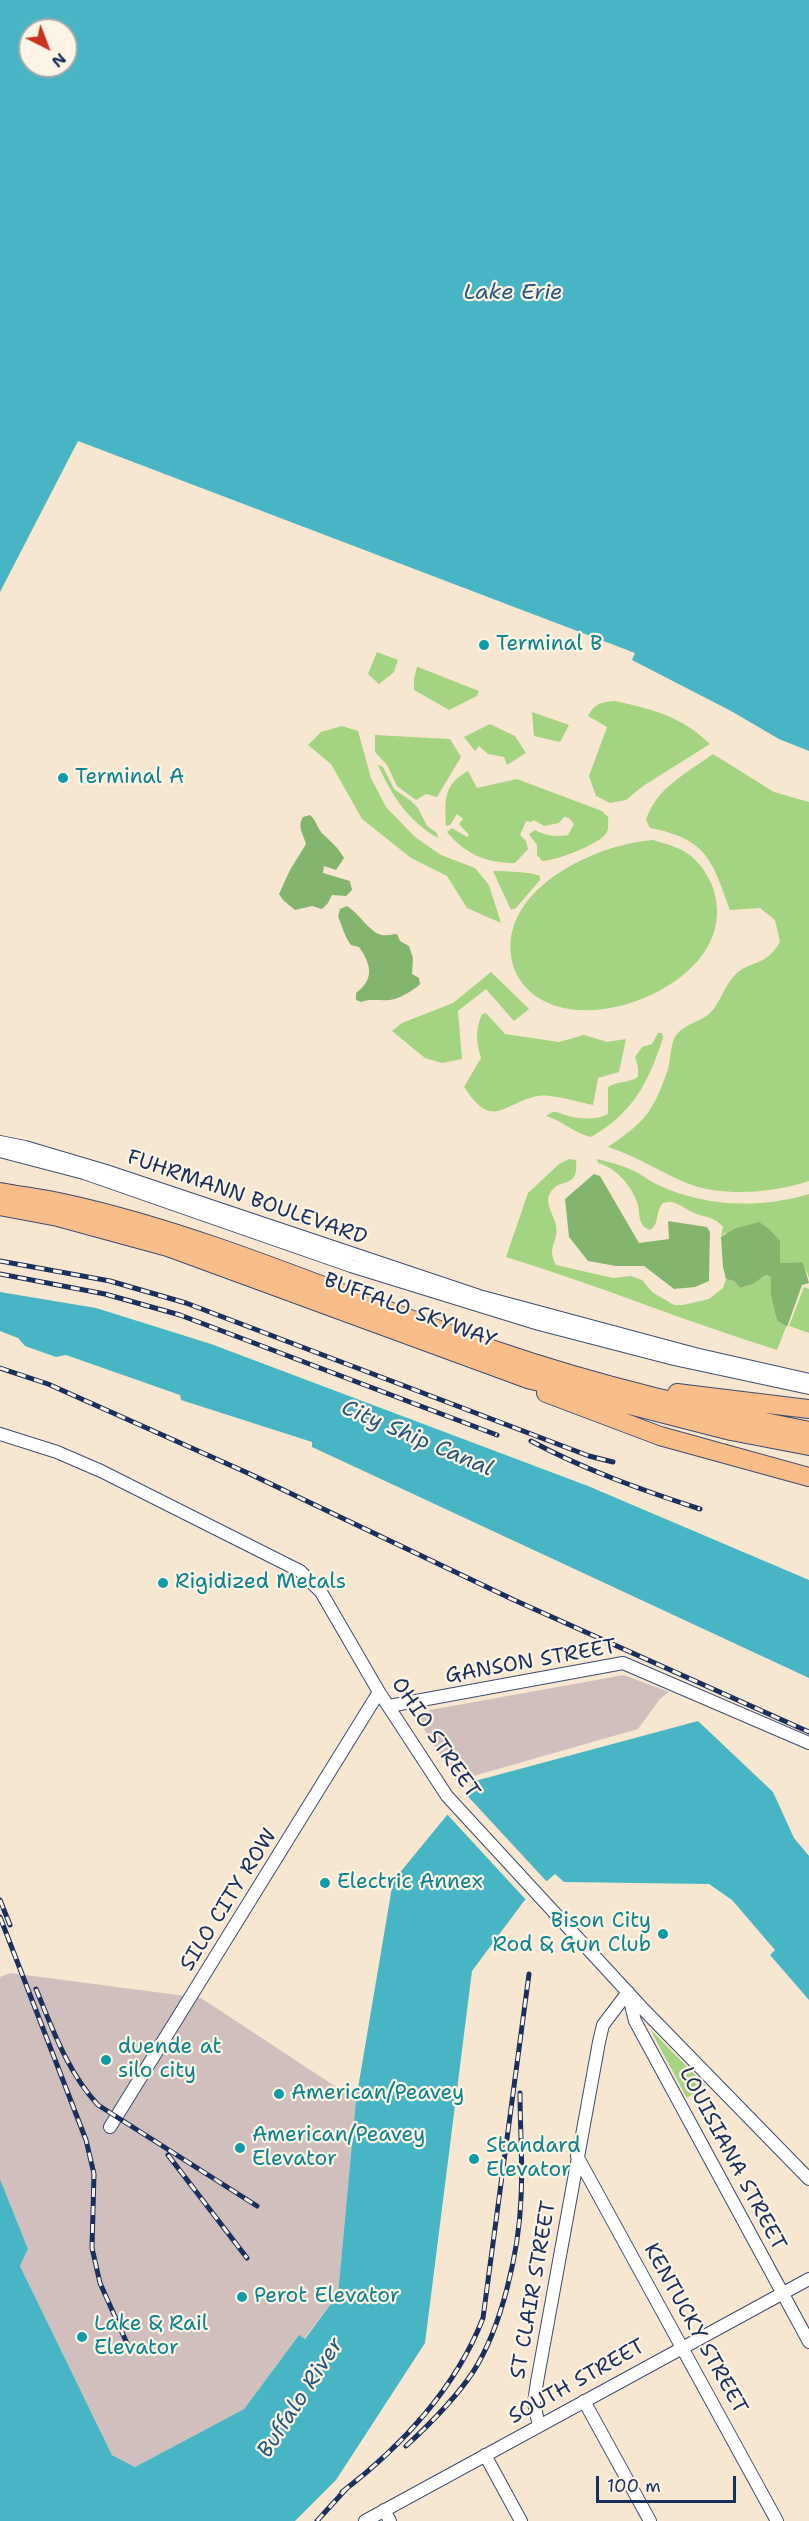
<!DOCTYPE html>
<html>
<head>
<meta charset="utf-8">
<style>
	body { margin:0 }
	#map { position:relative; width:809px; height:2521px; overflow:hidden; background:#f8e7d0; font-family:"Shantell Sans",sans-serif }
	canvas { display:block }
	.north { position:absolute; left:18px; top:18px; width:60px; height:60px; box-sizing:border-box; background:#fcf5e5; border:2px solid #a2a6af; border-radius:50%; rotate:138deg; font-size:16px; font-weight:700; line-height:24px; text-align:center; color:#1b2f5e }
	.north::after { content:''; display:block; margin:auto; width:21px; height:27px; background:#c8321e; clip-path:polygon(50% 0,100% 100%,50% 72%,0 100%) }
	.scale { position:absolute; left:596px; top:2476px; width:140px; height:27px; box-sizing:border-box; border:3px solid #1b2f5e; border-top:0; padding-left:8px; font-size:18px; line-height:21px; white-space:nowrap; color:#1b2f5e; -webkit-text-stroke:4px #fcf5e5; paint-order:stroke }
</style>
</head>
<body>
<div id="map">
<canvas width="809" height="2521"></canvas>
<div class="north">N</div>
<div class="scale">100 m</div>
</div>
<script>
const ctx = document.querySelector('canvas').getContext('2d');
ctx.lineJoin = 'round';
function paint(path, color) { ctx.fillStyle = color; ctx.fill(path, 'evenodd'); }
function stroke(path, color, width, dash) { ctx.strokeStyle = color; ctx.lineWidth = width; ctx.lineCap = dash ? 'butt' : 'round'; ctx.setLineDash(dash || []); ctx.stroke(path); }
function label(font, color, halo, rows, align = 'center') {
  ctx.font = font + ' "Shantell Sans",sans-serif'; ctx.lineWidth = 4.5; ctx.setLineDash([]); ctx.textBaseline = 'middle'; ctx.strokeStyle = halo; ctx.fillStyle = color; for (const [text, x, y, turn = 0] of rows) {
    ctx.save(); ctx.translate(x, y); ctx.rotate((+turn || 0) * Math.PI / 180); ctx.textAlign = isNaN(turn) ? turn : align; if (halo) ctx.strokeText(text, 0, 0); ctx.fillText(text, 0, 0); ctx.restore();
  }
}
const industrial = new Path2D(`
	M624,1675L669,1692L660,1699L638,1729L456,1781L422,1726L421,1718L430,1710Z
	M10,1973L201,1998L356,2100L338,2294L304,2339L298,2336L244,2409L135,2467L112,2455L20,2266L28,2249L0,2179V1977Z`);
const green = new Path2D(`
	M377,652L398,660L394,672L379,684L368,674Z
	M417,667H418L479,691L477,696L449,710L414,690V679Z
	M614,701C650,708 683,717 710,744L643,786L626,800L610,803L596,796L589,776L607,727L588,716C594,704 601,702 614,701Z
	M532,712L569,725L560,742L534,736Z
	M490,724L515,736L526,753L507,765L504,757L488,754L479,746L475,751L464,737Z
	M342,726L358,731L371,778L386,807L415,837L441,855L475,868L489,885L501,923L467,908L447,876L411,858L362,819L331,764L308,745L321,732Z
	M375,735L450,739L461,757L437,797L426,794L416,800L397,786L387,765L375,752Z
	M713,754L774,792L809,802V1181C774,1193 724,1197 689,1184C661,1173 637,1156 608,1147C646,1121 653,1112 668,1069C671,1059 670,1046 675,1037C683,1024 698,1023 709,1014C720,1004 723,988 734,976C750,959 765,968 780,942L775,920L760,908L730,910C712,860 707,839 650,828L646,820C656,788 687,773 713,754Z
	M378,765L383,767L394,789L411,801L418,808L427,826L437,833L438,838C408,821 392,796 378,765Z
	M468,771L477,788L517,779L602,811L608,817C608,822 609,827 607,832C601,844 555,861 542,861L537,855V845L529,834L535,830C547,836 555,837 568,835L574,824L569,818L564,817L559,823L544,826L534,820L531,822L526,821L520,835L526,841L528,849L515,863C485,863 466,854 447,832L452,828L467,837L469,835L459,824L463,819L457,814L450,825L446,826C445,800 443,785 468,771Z
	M653,840C666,844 680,847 691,856C720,881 726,923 703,954C673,997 592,1026 544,1001C526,992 513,975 511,955C503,887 597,844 653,840Z
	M493,871C502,871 533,872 540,876V880L516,908L511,910Z
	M491,972L529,1009L514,1021L486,989L458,1011L462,1059L442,1063L425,1058L392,1031L402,1023L453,1003Z
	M486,1013L505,1034L559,1042L584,1035L607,1042L626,1039L619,1072L598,1078L593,1105C579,1102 549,1093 537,1096C500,1105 493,1130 464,1087L481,1058C476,1040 475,1031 482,1014Z
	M658,1033H662L663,1038C648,1083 634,1112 591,1137C574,1133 563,1121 546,1116C557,1108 557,1113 568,1116C580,1119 597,1120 608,1114V1087C618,1081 629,1083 638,1077V1067L635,1057L642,1047L652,1044Z
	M569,1159L576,1160C579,1191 560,1176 550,1193C544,1203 554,1215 556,1225C559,1243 546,1246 556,1265L613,1278L631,1276L642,1280L652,1292L674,1305H683L709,1299L723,1288L726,1279L734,1281L740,1288L753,1284L766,1275L771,1277V1296L777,1321L786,1327L777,1350C686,1322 598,1285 506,1257L528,1193L559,1164Z
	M597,1159C609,1162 621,1165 632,1170C641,1174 648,1180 656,1184C704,1207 759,1209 809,1194V1278L803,1262L780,1263L779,1255L725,1233L721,1237L723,1227C714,1216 706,1218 694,1213C682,1208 677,1199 663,1203C655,1211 660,1224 650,1230C636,1225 641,1212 637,1202C631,1185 615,1167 598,1163Z
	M804,1287L809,1289V1333L789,1326Z
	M650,2029L705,2085L687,2098Z`);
const forest = new Path2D(`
	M310,815C317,821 317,829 324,835C332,843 338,847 344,858L336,870L324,866L323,873L350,881L352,890L346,896L332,895L328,903L322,909L312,906L295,910L283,900L279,894L290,870L306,844C303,833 297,827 303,817Z
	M347,906C359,913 370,933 382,935C386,936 393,934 397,934L400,941L409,946L413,958L412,974L419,978L420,984C417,988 400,998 395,999C384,1002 372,998 361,1002L356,1000V993C375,979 371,964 359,947L351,945C344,936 343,927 338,917L340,909Z
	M594,1174L600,1176L639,1243L669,1239L668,1221L707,1227L710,1232L709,1281L695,1287L674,1289L644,1266H616L588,1261L569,1237L565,1199Z
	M759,1222L769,1229L780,1241V1263L803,1262L809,1283L802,1285L787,1327L777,1321L771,1296V1277L766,1275L753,1284L740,1288L734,1281L726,1279L723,1267L721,1237L734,1229Z`);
const water = new Path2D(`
	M0,0H809V751L779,739L731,711L632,660L635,653L78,441L0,592ZM30,30H66V66H30Z
	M0,1292L96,1308L211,1344L588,1486L809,1580V1678L312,1447V1442L181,1400L180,1395L66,1355L56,1357L25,1346L18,1338L0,1331Z
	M698,1721L773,1792L794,1838L809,1856V2000L770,1955L775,1950L732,1900L709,1884L564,1882L555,1874L524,1901L472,1971L425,2343L336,2480L295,2521H0V2179L28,2249L20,2266L112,2455L135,2467L244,2409L299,2335L305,2339L338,2294L356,2100L393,1881L475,1781Z`);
const pier = new Path2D(`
	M462,1790L549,1884L528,1902L445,1812Z`);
const minor = new Path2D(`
	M0,1142L25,1147L106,1171L479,1296L695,1354L809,1380
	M0,1151L84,1173L351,1266L539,1324L674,1359L809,1388
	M0,1434L57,1452L101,1471L300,1571L321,1592L379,1692L447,1796L645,2011L809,2179
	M389,1706L623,1663L809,1743
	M628,1992L635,2021L809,2342
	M110,2127L379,1692
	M577,2156L777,2521
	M584,2401L650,2521
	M539,2426L534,2403L537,2382L599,2042L603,2025L628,1992
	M485,2455L521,2521
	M384,2510L390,2521
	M365,2521L809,2279`);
const highway = new Path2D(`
	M0,1192C21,1196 42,1198 63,1203C210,1235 354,1301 497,1351C599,1386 703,1410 809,1431
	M0,1206L58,1217L168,1247L528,1379L731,1431L809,1446
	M546,1393L660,1436L809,1477
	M677,1393L809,1409`);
const rail = new Path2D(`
	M0,1261L110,1281L186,1303L589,1456L613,1462
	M0,1274L105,1294L180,1315L497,1435
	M0,1368L48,1384L250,1474L514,1600L809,1732
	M531,1441C585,1470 642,1490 700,1509
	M0,1900L10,1925
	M0,1917L86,2140L94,2174L92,2248L100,2283L129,2348
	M36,1989C53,2030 67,2071 98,2105L257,2206
	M168,2155L247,2258
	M406,2446C430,2424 455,2399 473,2372C502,2327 519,2251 521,2198C523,2163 520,2128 520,2093
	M342,2492C401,2447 456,2388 483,2318L529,1974
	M317,2521L347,2488`);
const markers = [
	[484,645,6,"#0f9aa8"],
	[63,778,6,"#0f9aa8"],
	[163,1583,6,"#0f9aa8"],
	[325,1883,6,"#0f9aa8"],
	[663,1934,6,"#0f9aa8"],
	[106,2060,6,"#0f9aa8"],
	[279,2094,6,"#0f9aa8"],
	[240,2148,6,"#0f9aa8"],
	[474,2159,6,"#0f9aa8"],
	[242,2297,6,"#0f9aa8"],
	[82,2337,6,"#0f9aa8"]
];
const cultureNames = [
	["Terminal B",496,645],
	["Terminal A",75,778],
	["Rigidized Metals",175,1583],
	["Electric Annex",337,1883],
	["Bison City",651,1922,"right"],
	["Rod & Gun Club",651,1946,"right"],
	["duende at",118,2048],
	["silo city",118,2072],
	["American/Peavey",291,2094],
	["American/Peavey",252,2136],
	["Elevator",252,2160],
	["Standard",486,2147],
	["Elevator",486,2171],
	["Perot Elevator",254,2297],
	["Lake & Rail",94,2325],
	["Elevator",94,2349]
];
const streetNames = [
	["FUHRMANN BOULEVARD",247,1198,19],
	["BUFFALO SKYWAY",410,1311,20],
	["GANSON STREET",531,1662,-10],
	["OHIO STREET",435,1738,56],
	["SILO CITY ROW",229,1900,-58],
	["LOUISIANA STREET",732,2159,62],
	["ST CLAIR STREET",534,2290,-80],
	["KENTUCKY STREET",695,2329,61],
	["SOUTH STREET",577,2382,-29]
];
const waterNames = [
	["Lake Erie",513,293],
	["City Ship Canal",417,1439,23],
	["Buffalo River",301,2398,-57]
];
paint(industrial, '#d1bfbd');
paint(green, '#a4d381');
paint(forest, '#83b56f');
paint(water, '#48b5c4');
paint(pier, '#f8e7d0');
stroke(minor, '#3c4b6f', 14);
stroke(highway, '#3c4b6f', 20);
stroke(minor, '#fff', 12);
stroke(highway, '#f8bd89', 18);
stroke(rail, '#1b2f5e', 5);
stroke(rail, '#fcf5e5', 3, [9]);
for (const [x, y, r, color] of markers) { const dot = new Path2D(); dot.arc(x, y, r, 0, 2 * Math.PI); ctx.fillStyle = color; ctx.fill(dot); stroke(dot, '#fcf5e5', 2); }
label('21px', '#0d838f', '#fcf5e5', cultureNames, 'left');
label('21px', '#1b2f5e', '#fcf5e5', streetNames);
label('italic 22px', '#28577d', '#fcf5e5', waterNames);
</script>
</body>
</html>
